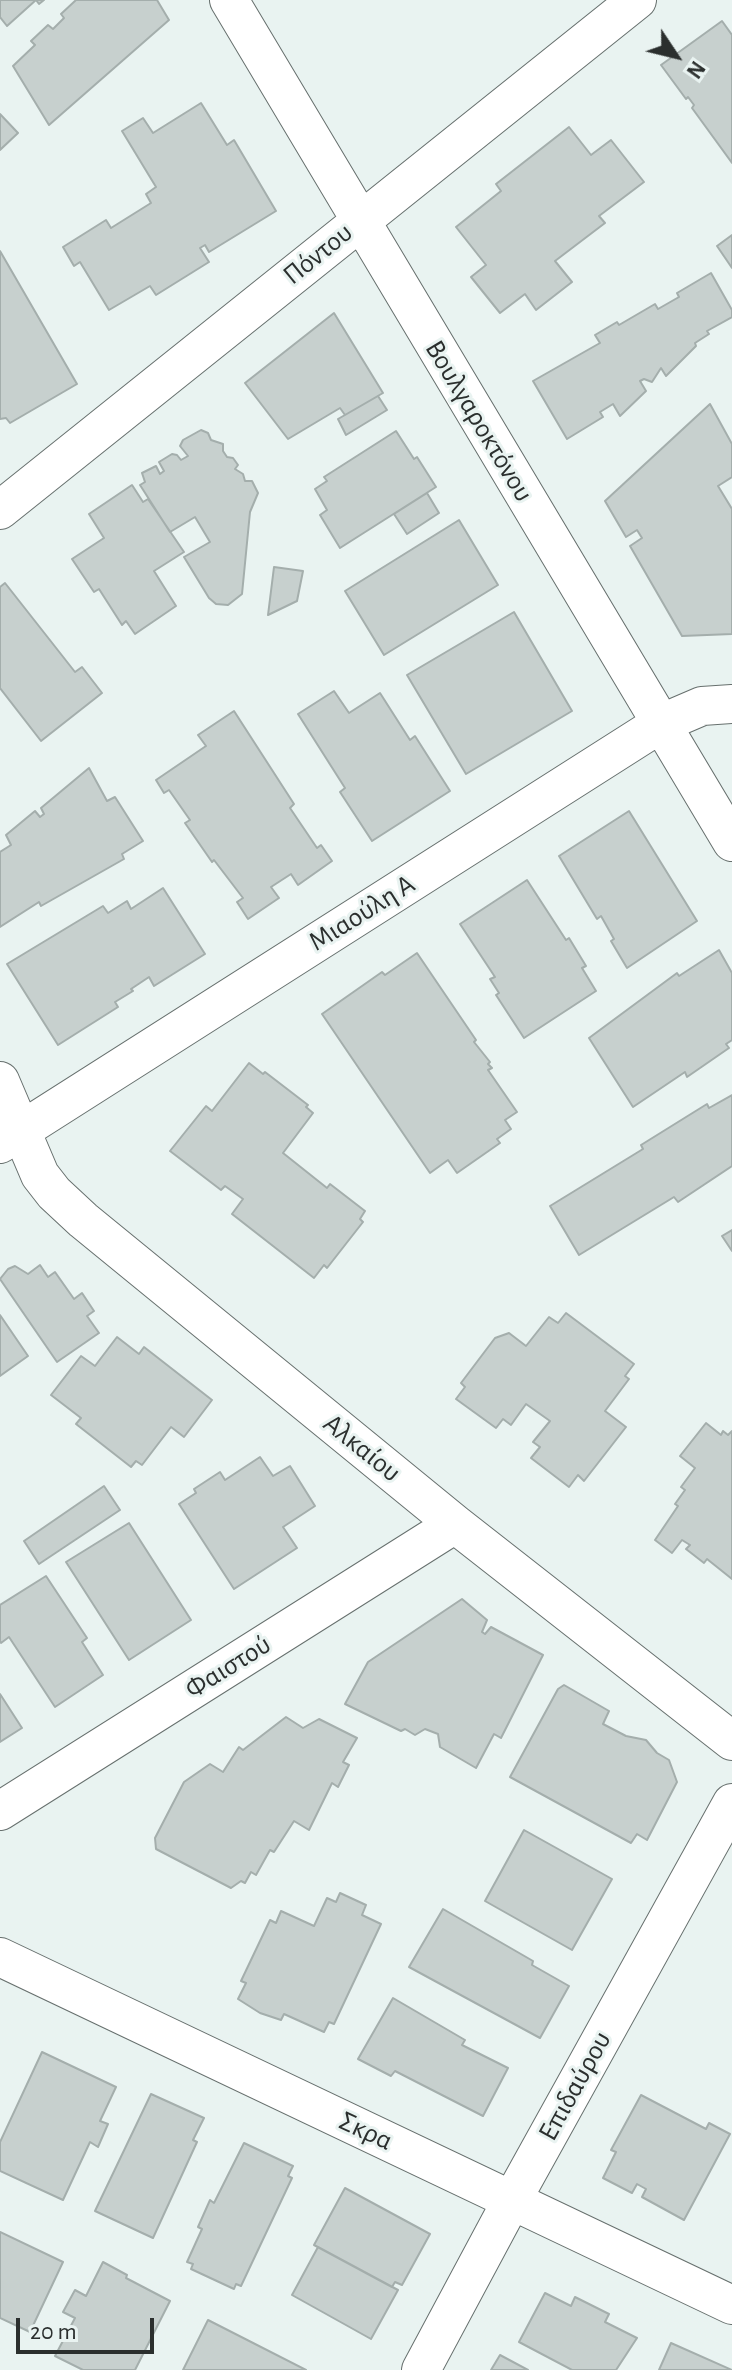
<!DOCTYPE html>
<html>
<head>
<meta charset="utf-8">
<style>
	body { margin:0 }
	#map { position:relative; width:732px; height:2370px; overflow:hidden; background:#e9f3f1; font-family:"Alegreya Sans",sans-serif }
	canvas { display:block }
	.north { position:absolute; left:636px; top:16px; width:80px; height:80px; -webkit-text-stroke:6px #e9f3f1; paint-order:stroke; rotate:125deg; font-size:22px; font-weight:700; line-height:32px; text-align:center; color:#2b2f2e }
	.north::after { content:''; display:block; margin:auto; width:28px; height:36px; background:#2b2f2e; clip-path:polygon(50% 0,100% 100%,50% 72%,0 100%) }
	.scale { position:absolute; left:16px; top:2318px; width:138px; height:36px; box-sizing:border-box; border:4px solid #2b2f2e; border-top:0; padding-left:10px; font-size:24px; line-height:28px; white-space:nowrap; color:#2b2f2e; -webkit-text-stroke:6px #e9f3f1; paint-order:stroke }
</style>
</head>
<body>
<div id="map">
<canvas width="732" height="2370"></canvas>
<div class="north">N</div>
<div class="scale">20 m</div>
</div>
<script>
const ctx = document.querySelector('canvas').getContext('2d');
ctx.lineJoin = 'round';
function paint(path, color) { ctx.fillStyle = color; ctx.fill(path, 'evenodd'); }
function stroke(path, color, width, dash) { ctx.strokeStyle = color; ctx.lineWidth = width; ctx.lineCap = dash ? 'butt' : 'round'; ctx.setLineDash(dash || []); ctx.stroke(path); }
function label(font, color, halo, rows, align = 'center') {
  ctx.font = font + ' "Alegreya Sans",sans-serif'; ctx.lineWidth = 6; ctx.setLineDash([]); ctx.textBaseline = 'middle'; ctx.strokeStyle = halo; ctx.fillStyle = color; for (const [text, x, y, turn = 0] of rows) {
    ctx.save(); ctx.translate(x, y); ctx.rotate((+turn || 0) * Math.PI / 180); ctx.textAlign = isNaN(turn) ? turn : align; if (halo) ctx.strokeText(text, 0, 0); ctx.fillText(text, 0, 0); ctx.restore();
  }
}
const building = new Path2D(`
	M0,0H44L39,4L36,0L7,26L0,17Z
	M76,0H157L169,20L49,125L13,66L35,45L31,41L48,25L53,29L64,18L61,14Z
	M722,21L732,35V163L692,108L694,105L688,97L686,99L661,65Z
	M201,103L227,145L234,140L276,211L209,252L205,245L200,248L209,262L156,295L150,286L109,310L80,262L74,266L63,247L106,220L111,228L151,203L146,194L156,187L122,131L143,118L153,133Z
	M0,114L18,133L0,150Z
	M569,127L591,155L611,140L644,182L599,216L605,223L555,261L572,282L536,310L525,294L500,313L471,277L486,265L456,227L501,191L496,184Z
	M732,235V268L717,246Z
	M0,251L77,384L10,423L6,418L0,419Z
	M711,273L732,310V317L707,331L709,334L695,343L696,346L666,376L661,368L652,382L644,379L640,381L646,391L620,416L613,404L600,412L603,417L567,439L533,381L600,343L595,335L617,322L619,325L655,304L658,309L679,297L677,293Z
	M334,313L383,393L345,415L340,408L288,439L245,383Z
	M378,396L387,410L346,435L338,419Z
	M710,404L732,444V477L718,486L732,509V634L682,636L630,546L642,538L637,530L626,537L605,501Z
	M201,430L208,433L211,440L223,444V451L227,457L233,458L238,465L235,469L243,474L245,481H252L258,493L250,512L242,594L228,605L216,604L209,598L184,557L210,542L195,517L170,532L140,485L145,482L142,473L156,466L160,474L164,471L159,462L172,454L177,455L181,460L188,456L180,446L183,440Z
	M396,431L414,459L417,457L436,487L340,548L320,515L327,510L315,489L327,481L324,477Z
	M132,485L143,502L148,499L184,552L154,571L176,606L135,634L126,621L122,625L99,589L94,592L72,559L104,538L89,514Z
	M427,493L439,513L407,534L394,514Z
	M459,520L498,585L384,655L345,591Z
	M274,567L303,571L297,601L268,615Z
	M5,583L75,672L82,667L102,693L41,741L0,688V587Z
	M514,612L572,711L466,774L407,675Z
	M334,691L349,713L380,693L410,740L415,736L450,791L372,841L340,792L345,788L298,714Z
	M234,711L294,804L290,808L317,848L321,845L332,861L298,885L291,874L271,887L279,898L248,919L237,902L243,898L214,860L212,862L185,823L190,820L169,790L164,793L156,780L206,746L198,735Z
	M89,768L107,801L115,797L143,841L122,854L124,859L41,906L39,902L0,927V852L11,845L6,835L35,811L40,817L44,814L41,808Z
	M629,811L697,921L627,968L611,941L614,939L601,916L597,919L559,856Z
	M527,880L566,940L569,938L586,966L582,968L596,991L524,1038L496,995L499,993L490,979L495,977L460,924Z
	M163,888L205,954L154,986L149,977L131,989L133,991L115,1002L118,1007L58,1045L7,964L103,906L108,913L127,901L131,909Z
	M719,950L732,973V1040L726,1044L729,1048L687,1077L685,1072L633,1107L589,1038L677,973L679,976Z
	M417,953L476,1040L474,1042L490,1062L488,1064L492,1068L488,1070L517,1112L505,1120L511,1129L497,1139L500,1143L457,1173L448,1160L430,1173L322,1014L382,972L385,975Z
	M249,1063L263,1074L265,1072L308,1105L306,1107L313,1113L283,1153L327,1188L330,1184L365,1211L360,1219L363,1222L327,1268L324,1265L314,1278L232,1214L243,1199L225,1186L221,1190L170,1151L206,1106L212,1111Z
	M732,1095V1166L678,1202L674,1197L579,1255L550,1206L643,1149L641,1145L707,1104L709,1108Z
	M732,1230V1251L722,1236Z
	M40,1265L48,1277L55,1272L74,1299L82,1293L94,1311L87,1316L99,1333L57,1362L0,1279L8,1269L15,1266L28,1274Z
	M566,1313L634,1364L625,1376L629,1379L605,1411L626,1427L584,1481L578,1475L569,1487L531,1458L540,1447L533,1442L550,1421L526,1404L511,1425L503,1419L496,1428L456,1399L465,1387L461,1383L495,1338L509,1333L526,1346L549,1317L558,1323Z
	M0,1315L28,1356L0,1376Z
	M117,1337L139,1354L144,1347L212,1400L184,1437L171,1427L142,1465L136,1461L131,1467L76,1424L81,1418L51,1395L81,1356L95,1366Z
	M706,1423L721,1435L723,1431L728,1435L732,1431V1579L707,1559L704,1563L686,1549L690,1545L682,1540L672,1553L655,1540L678,1506L675,1504L685,1490L681,1487L695,1468L680,1456Z
	M260,1457L273,1476L290,1466L315,1506L283,1527L297,1548L234,1589L179,1504L196,1493L194,1489L220,1472L225,1480Z
	M104,1486L120,1510L39,1564L24,1541Z
	M129,1523L191,1620L129,1660L66,1562Z
	M46,1576L87,1638L82,1642L103,1675L55,1707L9,1637L1,1643L0,1641V1605Z
	M462,1599L487,1620L482,1632L485,1634L491,1627L543,1655L501,1738L494,1734L476,1768L440,1747L438,1734L425,1729L415,1735L405,1729L401,1731L345,1704L368,1662Z
	M564,1685L609,1711L603,1724L626,1736L646,1740L657,1753L669,1760L677,1782L647,1840L637,1834L631,1843L510,1777L558,1689Z
	M0,1694L22,1728L0,1742Z
	M286,1717L303,1728L319,1719L357,1738L343,1762L349,1765L338,1787L332,1783L309,1830L294,1821L274,1852L270,1850L256,1875L251,1872L245,1883L241,1881L231,1888L156,1849L155,1838L184,1782L210,1764L223,1772L239,1747L243,1750Z
	M524,1830L612,1879L572,1950L485,1901Z
	M340,1893L366,1905L362,1915L381,1924L334,2024L329,2022L324,2032L284,2014L281,2020L260,2013L238,1999L246,1983L241,1981L270,1920L276,1923L281,1911L314,1926L327,1898L336,1902Z
	M443,1909L533,1961L532,1965L569,1986L540,2038L409,1967Z
	M393,1998L465,2040L462,2045L508,2068L483,2116L395,2071L391,2076L358,2059Z
	M42,2052L116,2087L100,2121L108,2124L98,2147L90,2142L63,2200L0,2171V2142Z
	M151,2094L204,2118L193,2140L197,2142L153,2238L95,2211Z
	M641,2095L706,2129L709,2123L730,2134L684,2220L642,2197L646,2189L637,2184L632,2193L603,2178L616,2152L611,2150Z
	M244,2143L293,2166L288,2176L292,2178L241,2286L236,2284L234,2289L191,2269L193,2264L187,2262L202,2229L198,2227L210,2200L214,2203Z
	M345,2188L430,2234L402,2285L395,2282L392,2287L314,2245Z
	M0,2232L63,2262L30,2332L0,2318Z
	M318,2247L398,2290L371,2339L292,2295Z
	M103,2262L127,2275L126,2278L170,2301L135,2370H83L55,2356L75,2318L63,2312L75,2290L86,2296Z
	M545,2293L571,2306L575,2297L609,2314L605,2322L637,2338L616,2370H572L519,2342Z
	M208,2320L306,2370H183Z
	M671,2343L732,2370H659Z
	M500,2355L528,2370H491Z`);
const street = new Path2D(`
	M229,0L732,842
	M0,510L637,0
	M0,1081L40,1175L54,1193L83,1220L455,1524L732,1741
	M0,1144L660,724L702,706L732,704
	M0,1811L455,1524
	M0,1957L732,2305
	M421,2370L512,2200L732,1803`);
const streetNames = [
	["Πόντου",318,254,-39],
	["Βουλγαροκτόνου",479,421,59],
	["Μιαούλη Α",362,913,-32],
	["Αλκαίου",362,1448,39],
	["Φαιστού",228,1667,-32],
	["Επιδαύρου",575,2086,-61],
	["Σκρα",366,2131,25]
];
paint(building, '#c7d0ce');
stroke(building, '#a4aeac', 2);
stroke(street, '#67706e', 40);
stroke(street, '#fff', 38);
label('28px', '#2b2f2e', '#e9f3f1', streetNames);
</script>
</body>
</html>
